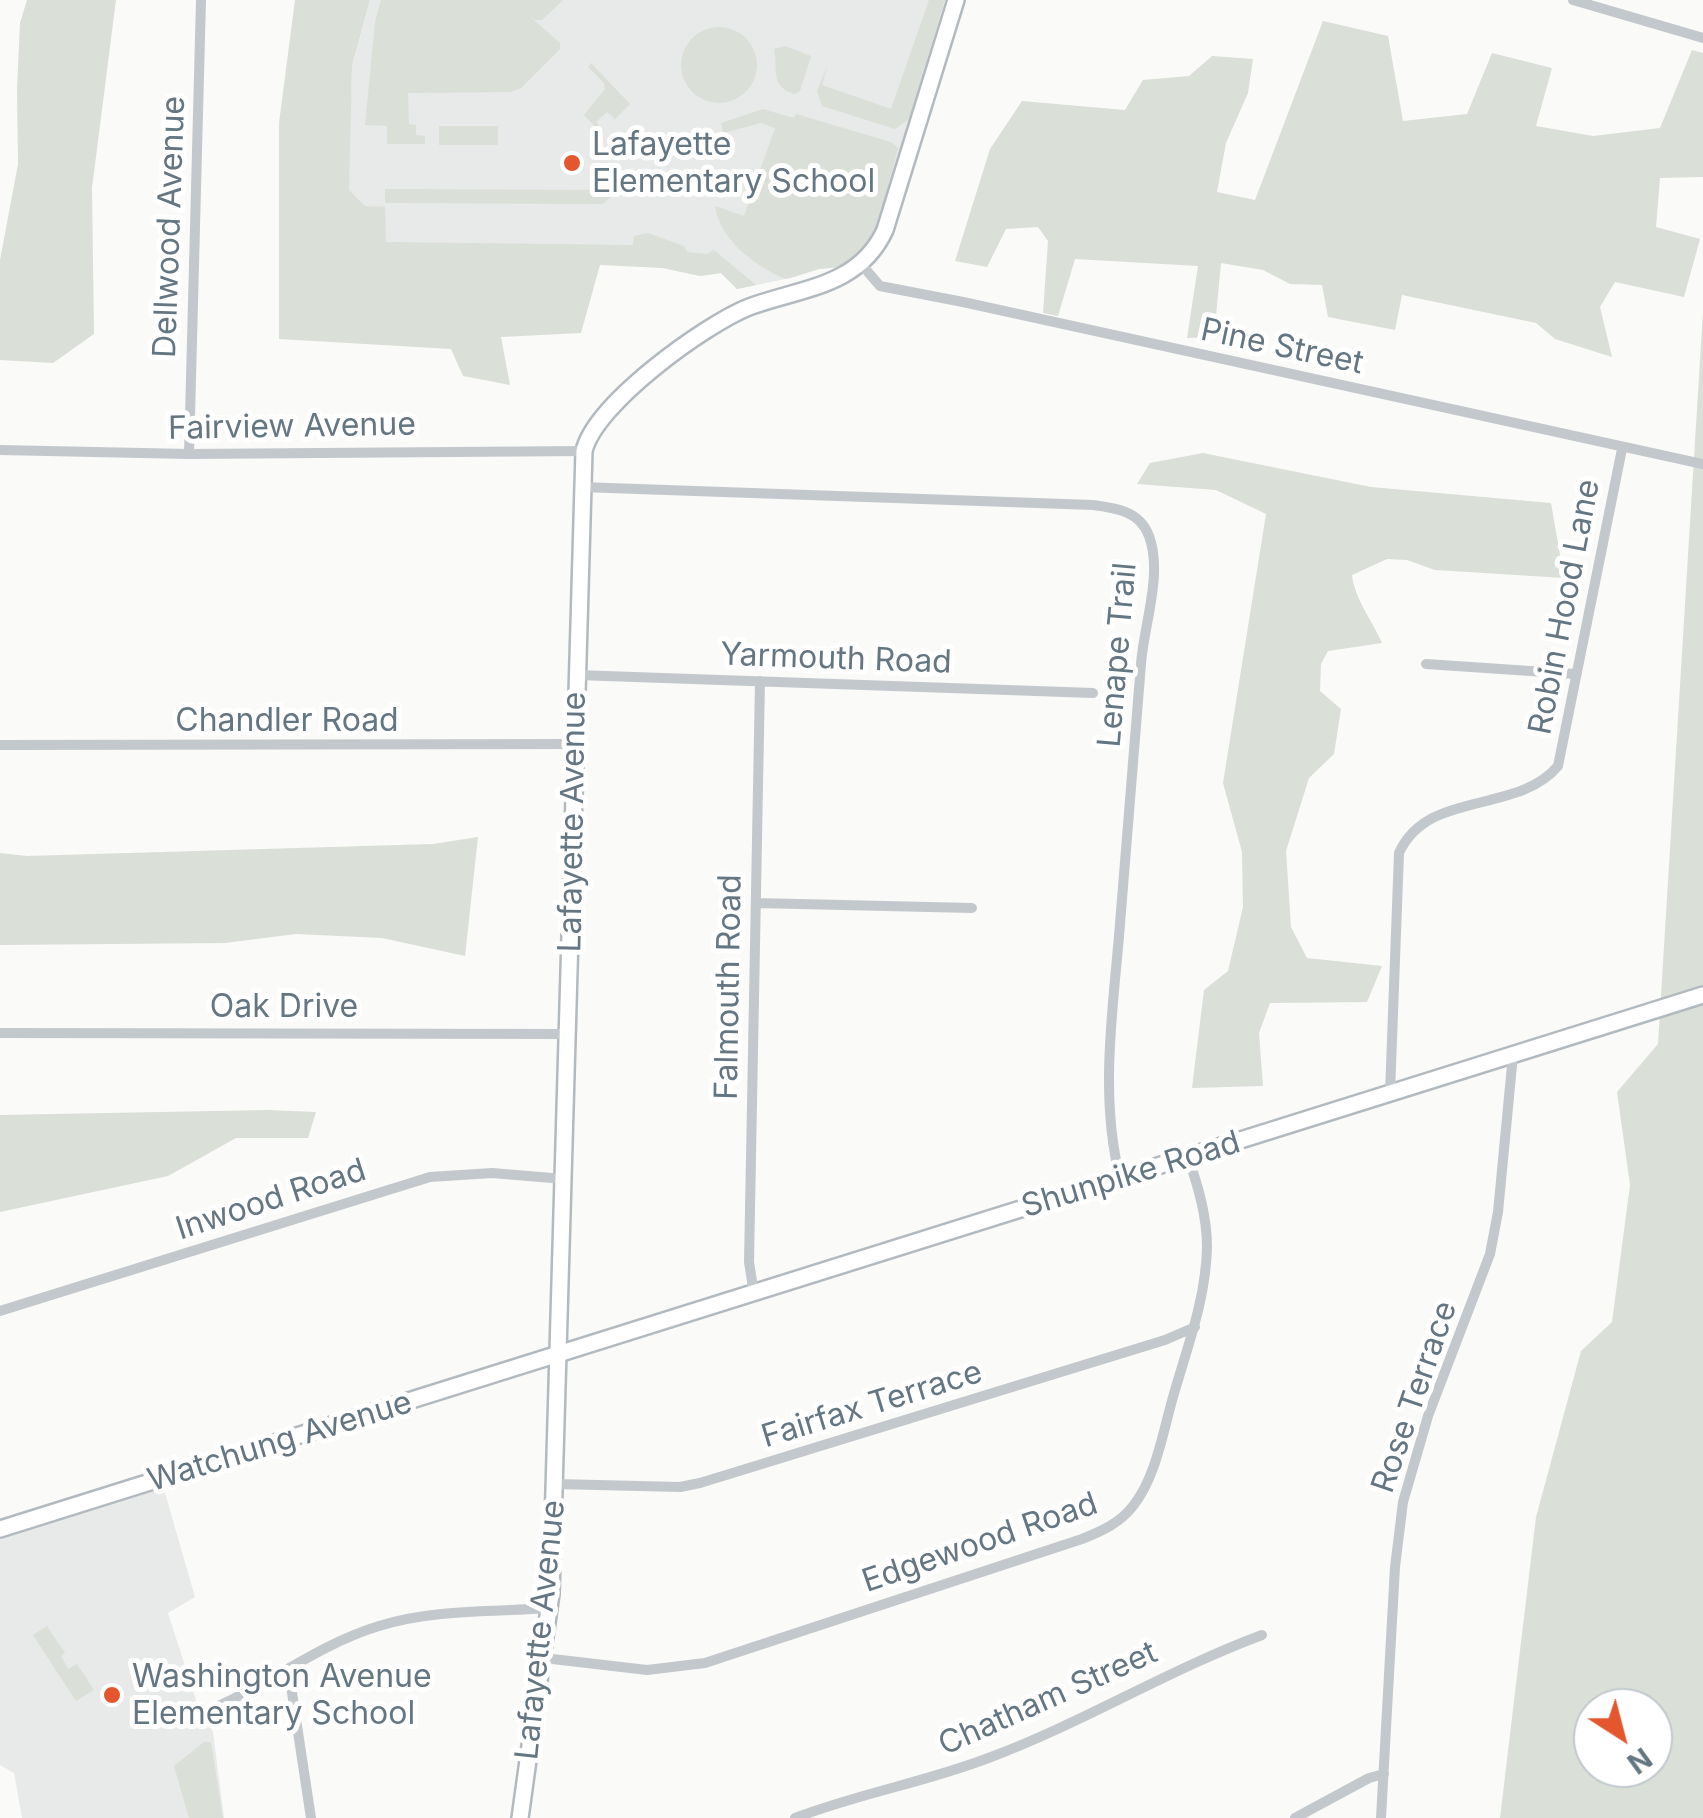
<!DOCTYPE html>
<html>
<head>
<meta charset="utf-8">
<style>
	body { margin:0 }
	#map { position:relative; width:1703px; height:1818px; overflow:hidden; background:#fafaf8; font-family:Inter,sans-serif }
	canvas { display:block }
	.north { position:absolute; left:1573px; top:1688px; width:100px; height:100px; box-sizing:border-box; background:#fff; border:2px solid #c1c8cd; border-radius:50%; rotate:144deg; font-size:28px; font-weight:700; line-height:40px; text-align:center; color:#657683 }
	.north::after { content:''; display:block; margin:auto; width:35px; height:45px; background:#e4572e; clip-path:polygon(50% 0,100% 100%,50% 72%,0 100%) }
</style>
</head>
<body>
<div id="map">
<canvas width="1703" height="1818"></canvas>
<div class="north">N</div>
</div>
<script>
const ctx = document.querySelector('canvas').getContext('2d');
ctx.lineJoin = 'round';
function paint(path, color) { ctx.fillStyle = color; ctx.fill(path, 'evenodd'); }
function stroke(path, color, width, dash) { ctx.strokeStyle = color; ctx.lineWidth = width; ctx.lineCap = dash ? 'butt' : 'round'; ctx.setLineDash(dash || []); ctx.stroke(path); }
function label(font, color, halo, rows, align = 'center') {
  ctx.font = font + ' Inter,sans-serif'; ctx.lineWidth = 10; ctx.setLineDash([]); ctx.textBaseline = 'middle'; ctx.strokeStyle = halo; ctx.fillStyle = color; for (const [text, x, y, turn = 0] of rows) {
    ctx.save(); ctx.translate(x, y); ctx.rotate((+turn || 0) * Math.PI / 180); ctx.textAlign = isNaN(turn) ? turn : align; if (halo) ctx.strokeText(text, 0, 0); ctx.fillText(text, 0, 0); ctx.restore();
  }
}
const built = new Path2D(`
	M370,0H945L878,228L842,267L819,269L795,277L737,289L721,273L700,276L663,268L625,265L368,259L350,233L348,170L352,67Z
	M161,1479L195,1597L168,1613L197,1703L213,1732L224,1818H22L14,1773L0,1765V1529Z`);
const green = new Path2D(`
	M27,0H116L92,188L94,334L53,363L0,360V260L18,164L17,88L20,23Z
	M295,0H370L352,66L349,190L365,206L385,207L386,242L633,245L634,236L648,233L684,246L687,252L708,254L714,250L756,285L737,289L721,273L700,276L663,268L600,265L581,333L501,337L510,385L463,376L451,349L279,339V123Z
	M381,0H563L542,20H535L526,13L560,43V49L521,88L511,92L408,93L409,124L416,125V135L425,136V144H387V126L365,125L375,22Z
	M929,0H945L909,119L895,129L822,106L817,91L828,64L822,85L891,109Z
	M1323,21L1388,36L1403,121L1467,114L1492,53L1552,68L1536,126L1593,136L1660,128L1692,50L1703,53V177L1660,178L1656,227L1700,239L1684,297L1615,282L1600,307L1612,357L1555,339L1536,323L1402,295L1395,330L1328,317L1322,285L1290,284L1263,270L1221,263L1214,337L1187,338L1198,266L1075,259L1058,316L1043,313L1048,241L1038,227L1006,229L987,267L955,261L990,149L1022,101L1125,110L1143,80L1189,76L1212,56L1253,59L1248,93L1226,143L1217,192L1255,200Z
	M681 65a38 38 0 1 1 76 0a38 38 0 1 1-76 0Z
	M785,46L811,56L800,91L795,94C770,87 778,70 774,49Z
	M591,63L630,104L615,119L607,112L596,122L604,131L602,134L584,115L605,89L604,83L588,67Z
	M763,109L794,118L796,114L891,142L898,148L878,228L868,246L842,267L819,269L786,279C758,268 720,241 715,206L744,216L775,128L761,123L723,133L721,123Z
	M439,126H498V145H439Z
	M605,184L614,194L603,204L385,203V189L598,190Z
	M1703,311V1818H1500L1536,1517L1581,1351L1612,1322L1630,1185L1617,1092L1658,1044ZM1593,1708H1653V1768H1593Z
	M1203,453L1371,487L1551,503L1564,578L1435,570L1407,560L1387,559L1352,575C1355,600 1372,620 1382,643L1328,651L1321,664L1320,691L1341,709L1334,754L1309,778L1286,851L1291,927L1307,958L1382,966L1367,1002L1270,1003L1259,1033L1263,1086L1192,1088L1204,990L1228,971L1243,907L1242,852L1223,783L1266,514L1216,490L1137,484L1150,463Z
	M478,837L465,956L382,938L296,934L225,943L0,945V853L27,856L433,844Z
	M268,1110L316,1112L308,1138H236L168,1176L0,1212V1115Z
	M47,1626L65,1653L61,1656L68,1669L77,1664L94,1690L76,1701L33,1635Z
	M204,1742H211L223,1818H189L174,1766Z`);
const street = new Path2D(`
	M1573,0L1703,38
	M861,264L880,286L963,302L1703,464
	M0,450L189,454L584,451
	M189,454L201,0
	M581,487L1093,505C1116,508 1140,511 1149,536C1163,574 1144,624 1141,664C1134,755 1126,845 1119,936C1112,1017 1100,1099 1120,1178
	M1426,664L1575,674
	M577,675L1093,693
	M0,745L575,744
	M756,903L972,908
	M0,1033L568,1034
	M1390,1093L1399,853C1428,789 1517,815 1558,766L1622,449
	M754,1294L749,1262L760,681
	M0,1311L430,1177L492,1173L564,1179
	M556,1484L680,1487L700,1483L1165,1340L1195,1327
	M544,1658L647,1670L705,1663L1082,1539C1102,1531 1120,1523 1133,1506C1156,1477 1163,1432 1173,1397C1187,1348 1206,1299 1207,1247C1207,1216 1198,1186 1188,1157
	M285,1672L291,1686L311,1818
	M204,1712C265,1688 316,1645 379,1626C433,1609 494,1612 550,1608
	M795,1818C860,1793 927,1782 991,1757C1084,1722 1168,1670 1262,1635
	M1295,1818L1369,1778L1384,1774
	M1381,1818L1395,1567L1403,1502L1428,1416L1490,1254L1498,1212L1513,1055`);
const secondary = new Path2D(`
	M0,1529L1703,995
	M520,1818L551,1594L584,451C595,404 704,325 749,307C800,288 859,287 885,230L956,0`);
const markers = [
	[572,163,10,"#e4572e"],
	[112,1695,10,"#e4572e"]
];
const poiNames = [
	["Lafayette",592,145],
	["Elementary School",592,182],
	["Washington Avenue",132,1677],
	["Elementary School",132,1714]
];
const streetNames = [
	["Dellwood Avenue",170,227,-88],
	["Pine Street",1282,347,12],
	["Fairview Avenue",292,427,-1],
	["Robin Hood Lane",1565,607,-79],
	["Lenape Trail",1118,655,-85],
	["Yarmouth Road",836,659,2],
	["Chandler Road",287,721],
	["Lafayette Avenue",573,822,-89],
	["Falmouth Road",729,987,-89],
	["Oak Drive",284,1007],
	["Shunpike Road",1131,1175,-17],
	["Inwood Road",271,1200,-18],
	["Rose Terrace",1415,1397,-71],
	["Fairfax Terrace",872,1405,-17],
	["Watchung Avenue",280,1442,-17],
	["Edgewood Road",980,1543,-19],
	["Lafayette Avenue",541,1630,-84],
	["Chatham Street",1048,1699,-24]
];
paint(built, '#e8e9e9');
paint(green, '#dadfd7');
stroke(secondary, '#b3babf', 20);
stroke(street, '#c3c8cc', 10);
stroke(secondary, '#fff', 15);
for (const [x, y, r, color] of markers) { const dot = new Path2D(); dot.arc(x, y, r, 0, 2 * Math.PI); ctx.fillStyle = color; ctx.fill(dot); stroke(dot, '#fff', 4); }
label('32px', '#657683', '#fff', poiNames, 'left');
label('32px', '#657683', '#fff', streetNames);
</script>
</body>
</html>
